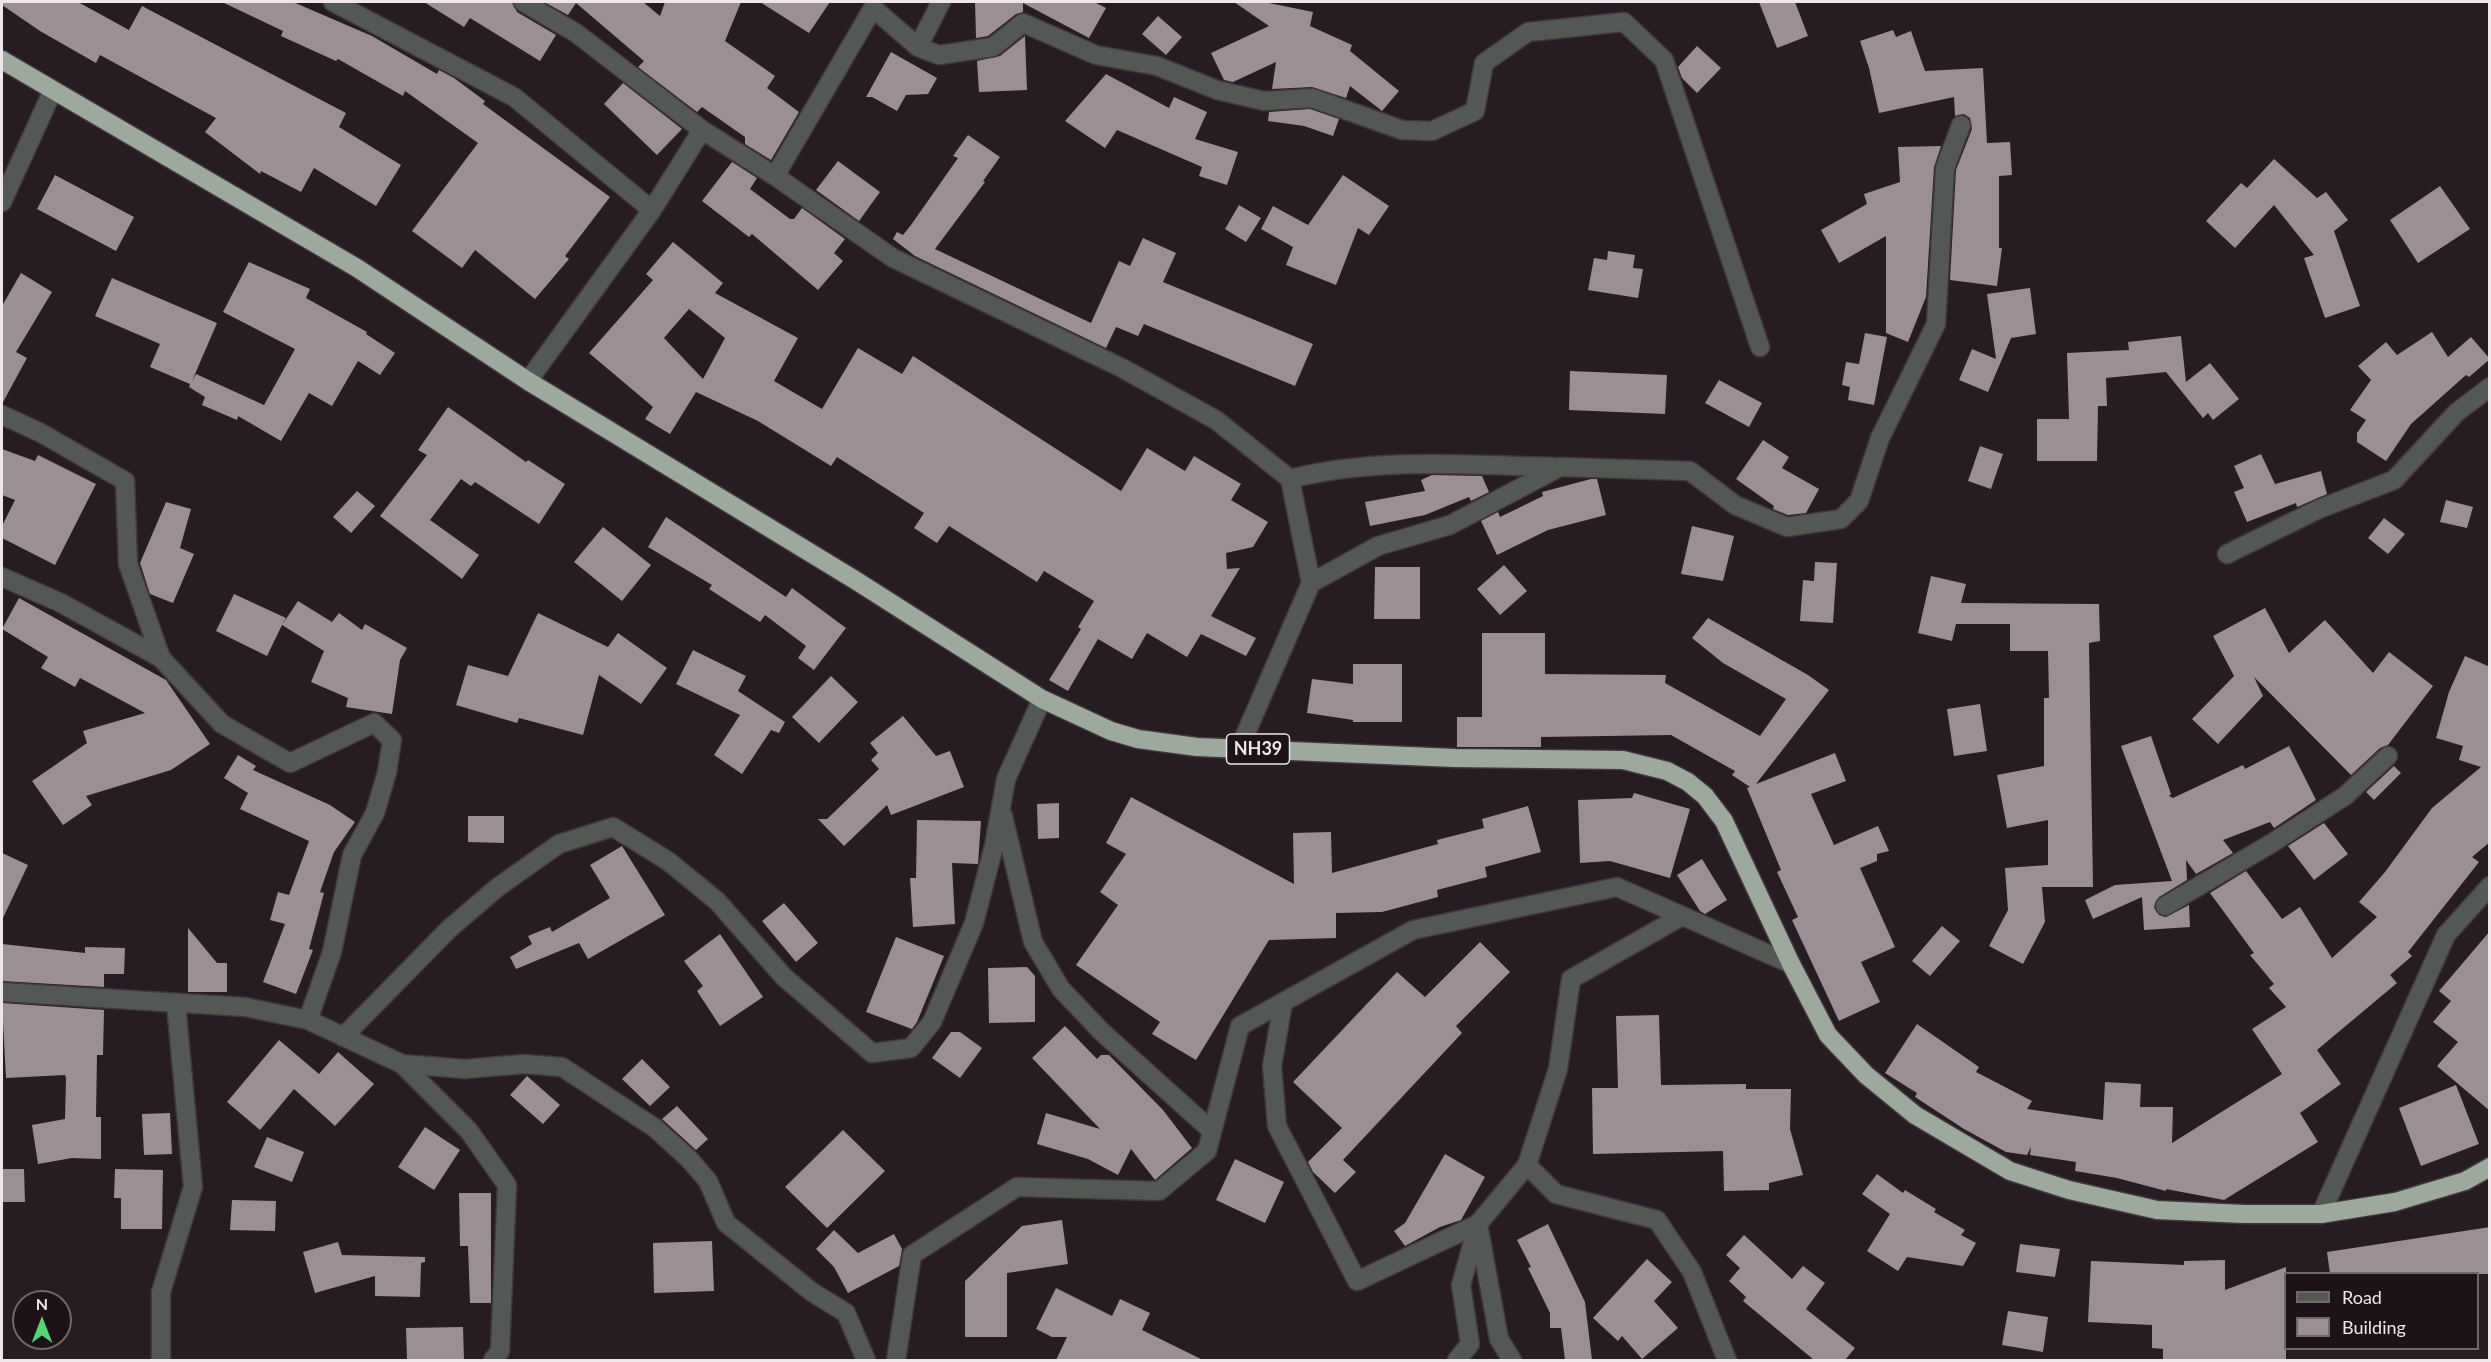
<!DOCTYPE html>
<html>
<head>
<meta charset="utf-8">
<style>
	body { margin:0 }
	#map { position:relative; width:2491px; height:1362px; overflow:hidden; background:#261c21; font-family:Lato,sans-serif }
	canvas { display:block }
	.frame { position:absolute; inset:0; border:3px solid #eee6ea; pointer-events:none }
	.legend { position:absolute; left:2284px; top:1272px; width:195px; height:78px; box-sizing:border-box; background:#1c1217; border:2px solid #70676b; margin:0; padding:8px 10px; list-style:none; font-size:18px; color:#eee6ea }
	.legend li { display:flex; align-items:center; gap:12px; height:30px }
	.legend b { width:30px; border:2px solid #70676b }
	.north { position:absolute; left:12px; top:1290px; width:60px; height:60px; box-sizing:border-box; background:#1c1217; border:2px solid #70676b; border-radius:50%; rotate:0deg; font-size:16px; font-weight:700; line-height:24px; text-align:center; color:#eee6ea }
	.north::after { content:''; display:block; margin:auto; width:21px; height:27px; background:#56d671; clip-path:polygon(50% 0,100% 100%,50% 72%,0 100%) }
</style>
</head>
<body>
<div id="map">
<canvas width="2491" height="1362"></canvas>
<div class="frame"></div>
<ul class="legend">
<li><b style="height:8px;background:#545854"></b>Road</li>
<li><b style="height:16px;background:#9c8e95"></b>Building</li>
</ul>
<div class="north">N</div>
</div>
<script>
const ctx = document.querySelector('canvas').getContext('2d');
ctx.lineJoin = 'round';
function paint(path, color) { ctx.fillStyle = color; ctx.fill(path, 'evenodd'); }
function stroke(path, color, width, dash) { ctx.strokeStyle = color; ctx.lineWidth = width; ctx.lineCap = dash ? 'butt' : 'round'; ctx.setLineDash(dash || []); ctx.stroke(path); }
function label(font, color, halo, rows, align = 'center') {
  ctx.font = font + ' Lato,sans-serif'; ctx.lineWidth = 6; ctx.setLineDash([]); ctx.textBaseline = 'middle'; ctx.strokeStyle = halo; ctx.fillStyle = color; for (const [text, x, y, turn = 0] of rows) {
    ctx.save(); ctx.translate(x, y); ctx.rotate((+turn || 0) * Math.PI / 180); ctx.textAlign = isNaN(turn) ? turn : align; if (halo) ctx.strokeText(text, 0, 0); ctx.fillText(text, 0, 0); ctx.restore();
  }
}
const building = new Path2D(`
	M2,2H78L129,30L142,6L346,113L339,127L401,165L376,206L314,168L301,192L261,171L260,174L205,132L216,118L100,55L96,63L40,31L2,5Z
	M222,2H293L372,36L437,74L439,70L454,78L485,101L483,104L610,197L565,256L569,259L535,299L475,250L462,268L412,231L478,143L405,91L403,96L338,59L336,61L281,36L283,31Z
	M424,2H512L517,12L556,35L540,61L470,18L464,27Z
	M544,2H643L660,16L665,2H741L725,41L775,76L767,88L799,112L771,160L745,144V137L702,107L697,112L638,67L644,61L576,3L568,15Z
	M760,2H830L809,33Z
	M975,2H1094L1106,8L1089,38L1023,3V12L1016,14L988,36L976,38Z
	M1234,2H1264L1313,12L1310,26L1352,45L1350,51L1399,91L1382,111L1350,86L1346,98L1312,87L1272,89L1276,62L1233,82L1224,80L1211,53L1269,26Z
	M1759,2H1795L1808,36L1777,48Z
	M1158,16L1182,37L1166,55L1142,34Z
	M1893,30L1896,37L1911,31L1925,71L1983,68L1987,143L2010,142L2012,175L1999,176V248H2002L1997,286L1950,280L1956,170L1972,129L1970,118L1964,114L1955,116L1954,97L1879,113L1869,68L1860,41Z
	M1025,36L1027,90L979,92L977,61L1000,56Z
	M1697,46L1721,68L1697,93L1682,78L1678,67Z
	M891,52L937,78L928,94L906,95L897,111L872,97H866Z
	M1106,74L1169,108L1174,97L1207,112L1195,139L1238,152L1227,185L1199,176L1202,167L1117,130L1105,148L1065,121Z
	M623,83L682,129L657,155L604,104Z
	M1310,109L1339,119L1333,136L1304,126L1268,121L1269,112Z
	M968,135L1000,157L983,181L985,182L935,249L1091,323L1119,261L1130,266L1143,238L1176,253L1163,282L1313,344L1295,386L1144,324L1138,336L1116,327L1106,348L915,256L893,239L897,232L903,235L911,225L958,158L953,156Z
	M1941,146L1934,167L1926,297L1908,342L1886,333V236L1839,263L1821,230L1867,204L1864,194L1900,182L1898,147Z
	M2274,159L2317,198L2326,192L2348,220L2334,231L2360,306L2325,318L2304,258L2314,255L2274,205L2235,248L2206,221L2241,183L2247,188Z
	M838,161L880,192L859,221L816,190Z
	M732,162L757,178L750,189L790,219H794L802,208L845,239L834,253L843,261L818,290L752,234L749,237L702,201Z
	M55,175L134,217L116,251L37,209Z
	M1343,175L1389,206L1369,235L1358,228L1336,285L1286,265L1293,247L1261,229L1273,206L1308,225Z
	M2440,186L2470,229L2418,263L2390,220Z
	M1239,205L1261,218L1246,242L1225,229Z
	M673,242L723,283L715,293L798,338L774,381L822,409L858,348L902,374L913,356L1121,491L1147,448L1185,471L1194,456L1241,484L1231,500L1268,522L1253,547L1226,553L1227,569L1240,568L1211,616L1256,638L1246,656L1201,634L1187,657L1147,633L1132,659L1098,639L1068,691L1049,680L1081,629L1078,627L1094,601L1044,571L1037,582L949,526L937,543L914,528L924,513L837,457L831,466L758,421L696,392L670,434L645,419L653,407L589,353L653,280L646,274ZM689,309L725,338L703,379L664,338Z
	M1608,251L1635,255L1633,268L1643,269L1638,298L1588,290L1594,258L1607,260Z
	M249,262L310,289L306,298L367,332L366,334L395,353L380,375L358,361L332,406L309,393L281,441L238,416L237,420L202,405L205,397L189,387L190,384L150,367L160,344L95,316L112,278L217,323L192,381L196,374L264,405L295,349L223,312Z
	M21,273L52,292L16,352L27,358L2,404V306Z
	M2030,288L2036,334L2011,338L1988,392L1959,380L1972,349L1996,359L1987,294Z
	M2432,332L2448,357L2471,337L2490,359L2469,377L2466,375L2411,424L2386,461L2357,442V433L2366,420L2350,410L2371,380L2358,366L2386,342L2397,355Z
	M1865,333L1887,337L1874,405L1848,400L1850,387L1842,385L1846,362L1859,364Z
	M2181,336L2186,382L2210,363L2239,399L2213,420L2208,413L2203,418L2166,372L2106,378L2107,406H2098L2097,461H2037V419H2069L2067,353L2129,350L2128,342Z
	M1570,371L1667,375L1665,414L1569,410Z
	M1719,380L1762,403L1749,427L1705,403Z
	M448,407L526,462L528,460L565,484L539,524L475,482L471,486L461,479L430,520L479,555L462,579L380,516L427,455L418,450Z
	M1763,440L1789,457L1782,468L1819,489L1806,513L1788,515L1773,509L1774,506L1736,479Z
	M1980,446L2003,454L1991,489L1968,481Z
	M2,449L35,461L38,455L96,484L55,565L2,538V526L15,500L2,495Z
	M2261,454L2275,484L2321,471L2327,494L2297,507L2296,503L2247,522L2234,492L2244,488L2234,466Z
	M1432,475L1482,476L1489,492L1471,501L1469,497L1425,515L1370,526L1365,502L1425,491L1421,480Z
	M1591,479H1597L1606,515L1548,530L1497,555L1481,521L1498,512L1500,517L1543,496L1542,492Z
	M357,491L375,506L351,533L333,517Z
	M2446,500L2473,507L2467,528L2440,522Z
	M166,502L191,509L180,548L194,554L173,603L150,594L140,563Z
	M666,517L786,597L792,588L846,628L814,670L798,658L806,646L765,615L760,622L709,589L712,585L648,547Z
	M2384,518L2405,534L2388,554L2368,538Z
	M1692,526L1734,536L1723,581L1681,574Z
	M603,527L651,565L622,601L574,562Z
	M1815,562L1837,563L1833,623L1800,621L1803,580L1814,581Z
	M1504,565L1527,591L1500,615L1477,589Z
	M1375,567H1420V619H1374Z
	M1931,576L1966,584L1961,603L2099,604L2100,641L2089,643L2093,887H2042L2045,922L2023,964L1989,946L2008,910L2005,868L2048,865V820L2007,828L1997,775L2044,766V698H2049L2048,651H2010V624H1956L1952,641L1918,633Z
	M234,594L286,618L282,625L298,601L332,622L339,613L362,630L365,624L407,648L400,660L392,714L346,707L348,698L311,682L324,651L282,625L267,656L216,631Z
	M19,598L166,680L210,744L171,770L86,796L92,805L63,825L32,781L87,743L83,731L145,713L80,678L75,687L41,668L48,657L2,629Z
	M2265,608L2289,653L2325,620L2373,673L2389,652L2433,686L2388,745L2380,748L2351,775L2254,677L2263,696L2218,744L2192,719L2234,676L2213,636Z
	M538,613L608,647L618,633L667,668L641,704L599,675L583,735L519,718L517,723L456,705L468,665L508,676Z
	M1708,618L1808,675L1829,690L1756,784L1835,753L1846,781L1811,794L1834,845L1878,826L1889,851L1877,854V861L1860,868L1895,947L1861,962L1880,1002L1839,1021L1792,920L1798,917L1777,872L1781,870L1747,788L1750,787L1732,775L1735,771L1671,735L1541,737V747H1457V717H1482V633H1545V674L1666,675L1665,683L1760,736L1786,699L1723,663L1692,638Z
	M693,650L746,676L738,691L785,722L779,733L771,730L742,774L714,755L740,715L676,684Z
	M2465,656L2490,667V842L2472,857L2479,862L2408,952L2412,956L2390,975L2397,983L2317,1050L2341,1084L2300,1113L2318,1142L2224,1200L2166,1189V1191L2117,1178L2075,1171L2076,1162L2030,1155L2031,1147L2027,1155L2006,1152L1964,1129L1915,1097L1917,1093L1885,1073L1917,1024L1979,1067L1976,1072L2032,1101L2027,1109L2103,1120L2105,1082L2141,1084L2140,1107H2173L2172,1143L2282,1074L2252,1029L2286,1007L2269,988L2274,984L2250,955L2254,953L2210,893L2246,871L2282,919L2300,907L2332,958L2377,917L2359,902L2385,872L2432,808L2481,767L2459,760L2463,746L2436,738L2449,692Z
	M1353,664H1402V722H1353V720L1307,713L1312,679L1353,684Z
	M831,676L858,702L819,743L792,717Z
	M1980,704L1987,751L1954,756L1947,709Z
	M903,716L936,756L950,751L964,787L891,815L887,805L844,846L818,819H827L879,769L871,760L878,753L870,743Z
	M2151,736L2171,794L2169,796L2173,798L2243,765L2245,769L2289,746L2316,800L2274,828L2270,822L2223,840L2233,853L2196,874L2186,860L2187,880L2159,897L2154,907L2159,915L2166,917L2189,905L2190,927L2144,930L2142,897L2093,919L2085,900L2115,885L2172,881L2121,746Z
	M238,755L256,766L253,770L330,805L355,822L334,852L320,892L324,893L309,949L313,950L296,994L263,982L285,924L270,920L278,892L289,895L309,841L240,809L248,793L224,778Z
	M2394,766L2401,773L2374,800L2366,792Z
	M1634,793L1690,809L1670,878L1610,861L1580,863L1578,800L1632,798Z
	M1131,797L1294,884L1293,833L1331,832L1332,873L1438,844L1437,840L1484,828L1482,819L1528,806L1541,852L1485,867L1487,877L1437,890L1438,897L1382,912L1336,913V938L1269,940L1196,1060L1152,1034L1160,1022L1076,965L1118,905L1100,892L1126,854L1106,843Z
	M1059,803V838L1038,839L1037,804Z
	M468,816H504V843L468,842Z
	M917,820L981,821L978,864L952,863L955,924L913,927L910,878H916Z
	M2324,823L2348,854L2314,880L2288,846Z
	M622,846L665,915L588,959L579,943L516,969L510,957L532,944L528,936L550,927L552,932L610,898L590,865Z
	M2,853L28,865L2,920Z
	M1702,859L1727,900L1705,914L1700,911L1677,875Z
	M784,903L818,943L796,962L762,921Z
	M1942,926L1960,941L1930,976L1912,961Z
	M188,928L217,963H227V992H188Z
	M2490,931V1111L2437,1066L2458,1042L2433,1022L2451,1001L2439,991Z
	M720,934L763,997L720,1026L697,991L703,986L684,961Z
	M896,937L944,956L917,1022L912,1029L866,1012Z
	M1480,942L1510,972L1456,1026L1462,1033L1343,1160L1356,1172L1335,1193L1313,1172L1308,1162L1342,1128L1293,1082L1397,972L1425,997Z
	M2,944L85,953V947L125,948L124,974H104V987L2,981Z
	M1027,967L1035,976V1022L989,1023L988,968Z
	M2,1003L104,1010L103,1055H97L96,1117H101V1159L72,1158L38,1164L32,1125L65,1119L66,1078L65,1075L6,1078Z
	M1659,1015L1661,1085L1746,1084V1089H1791L1790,1129L1803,1175L1769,1183V1190L1724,1191L1723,1151L1593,1154L1592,1088H1618L1616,1016Z
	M1065,1026L1097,1059L1101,1055H1109L1163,1110L1192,1148L1155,1180L1131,1149L1118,1175L1088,1159L1037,1144L1046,1113L1100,1129L1032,1058Z
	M951,1032H960L982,1048L960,1078L932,1058Z
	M279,1040L319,1074L338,1052L374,1084L335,1126L294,1089L260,1130L227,1102Z
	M642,1059L670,1087L650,1106L622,1079Z
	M527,1076L560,1105L543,1124L510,1095Z
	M2456,1085L2479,1144L2421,1166L2399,1108Z
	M677,1106L708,1139L696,1150L662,1119Z
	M170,1113L172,1154L144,1155L142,1114Z
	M425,1127L460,1150L434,1190L398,1167Z
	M843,1130L885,1171L827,1228L785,1187Z
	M267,1137L304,1152L292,1182L254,1167Z
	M1445,1154L1485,1177L1461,1220L1440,1227L1405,1246L1394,1231L1405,1223Z
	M1235,1159L1284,1182L1265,1223L1216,1200Z
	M2,1169H24L25,1202H2Z
	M115,1169L163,1170L162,1229H121V1198H114Z
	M1877,1174L1903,1193L1905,1190L1936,1209L1934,1212L1965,1230L1961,1235L1976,1243L1963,1266L1907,1257L1898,1271L1867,1251L1890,1214L1862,1194Z
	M459,1193H491V1303H470L468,1246H460Z
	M232,1200L276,1201L275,1231L230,1230Z
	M1062,1220L1068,1264L1007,1273V1337H965V1281L1022,1226Z
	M1548,1224L1585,1302L1592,1360H1565L1561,1328H1550V1313L1528,1268L1531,1267L1517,1240Z
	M2490,1227V1274H2330L2327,1252Z
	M834,1230L858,1253L894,1234L902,1249L899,1266L848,1293L834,1267L816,1249Z
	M1744,1235L1792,1279L1803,1266L1825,1283L1806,1309L1855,1348L1845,1360H1814L1743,1301L1746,1297L1729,1281L1740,1268L1726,1255Z
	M712,1241L714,1291L654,1293L653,1243Z
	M338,1242L342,1255L425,1257V1262L421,1263L420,1297L375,1296V1276L315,1293L303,1252Z
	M2020,1244L2060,1249L2055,1277L2016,1272Z
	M1647,1259L1672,1282L1654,1301L1678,1328L1642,1359L1622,1336L1618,1341L1593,1318Z
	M2225,1260V1290L2286,1267V1360H2163V1349L2152,1348V1325L2088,1322L2091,1261L2184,1265V1261Z
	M1056,1288L1112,1316L1120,1299L1150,1313L1142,1330L1203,1360H1056L1067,1337H1052L1036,1329Z
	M2008,1311L2048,1317L2043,1352L2002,1345Z
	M463,1327L464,1360H407L406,1328Z`);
const minor = new Path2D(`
	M333,2L514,97L652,210
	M523,2L576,33L702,130L775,176L893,258L1122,368L1216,420L1290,479L1311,583L1239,749
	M918,47L941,2
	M775,176L873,8L918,47L939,55L993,47L1023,23L1096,55L1157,66L1217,90L1264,101L1312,98L1402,130L1432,131L1475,111L1484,63L1528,32L1624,22L1664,60L1760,347
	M2,202L53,90
	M528,381L652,210L702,130
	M2,415L41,433L125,481L128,564L161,658
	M1290,479C1375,457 1467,465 1554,467
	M2227,554L2319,509L2394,480L2457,412L2490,387
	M2,577L61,603L161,658L222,724L290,763L374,723L392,740L387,772L375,813L352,855L332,952L308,1020
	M1311,583L1378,546L1450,525L1560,467L1690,471L1735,505L1787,527L1841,519L1859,501L1880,438L1936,324L1945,168L1961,125
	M1003,816L1033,942L1061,989L1102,1032L1212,1131
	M2165,906L2272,843L2345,796L2388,756
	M2,992L245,1007L308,1020L402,1064L465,1069L524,1064L562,1067L655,1128L689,1159L708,1181L726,1223L812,1292L846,1313L866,1360
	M1283,1003L1272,1066L1277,1126L1357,1281L1478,1224L1461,1285L1470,1344L1457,1360
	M343,1037L449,929L498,887L559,844L613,827L668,861L717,901L784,977L872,1053L911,1048L932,1022L974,923L994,846L1006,779L1042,699
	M402,1064L469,1131L507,1185L500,1351L493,1360
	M1527,1165L1556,1194L1657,1220L1692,1272L1727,1360
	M2321,1214L2446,935L2490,886
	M161,1360V1292L193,1187L176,1004
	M896,1360L912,1255L1017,1187L1159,1191L1207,1151L1240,1026L1413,930L1617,887L1791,964
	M1512,1360L1499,1339L1478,1224L1527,1165L1558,1069L1571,979L1682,916`);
const highway = new Path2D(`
	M2,60L357,268L528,381L855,580L1042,699L1111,731L1138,739L1197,747L1455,758L1623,760L1667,771L1688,782L1705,796L1724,821L1791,964L1828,1035L1866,1075L1915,1115L2010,1171L2069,1190L2157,1210L2244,1214H2321L2395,1202L2465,1181L2490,1167`);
const shields = [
	[1258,749,63]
];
const shieldNames = [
	["NH39",1258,749]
];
paint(building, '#9c8e95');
stroke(minor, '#42383d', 21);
stroke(highway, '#42383d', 21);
stroke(minor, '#545854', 18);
stroke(highway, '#9ea99e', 18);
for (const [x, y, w] of shields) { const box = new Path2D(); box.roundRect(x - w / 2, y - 15, w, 30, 4.5); ctx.fillStyle = '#1c1217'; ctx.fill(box); stroke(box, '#eee6ea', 1.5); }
label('bold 18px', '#eee6ea', null, shieldNames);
</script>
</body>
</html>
